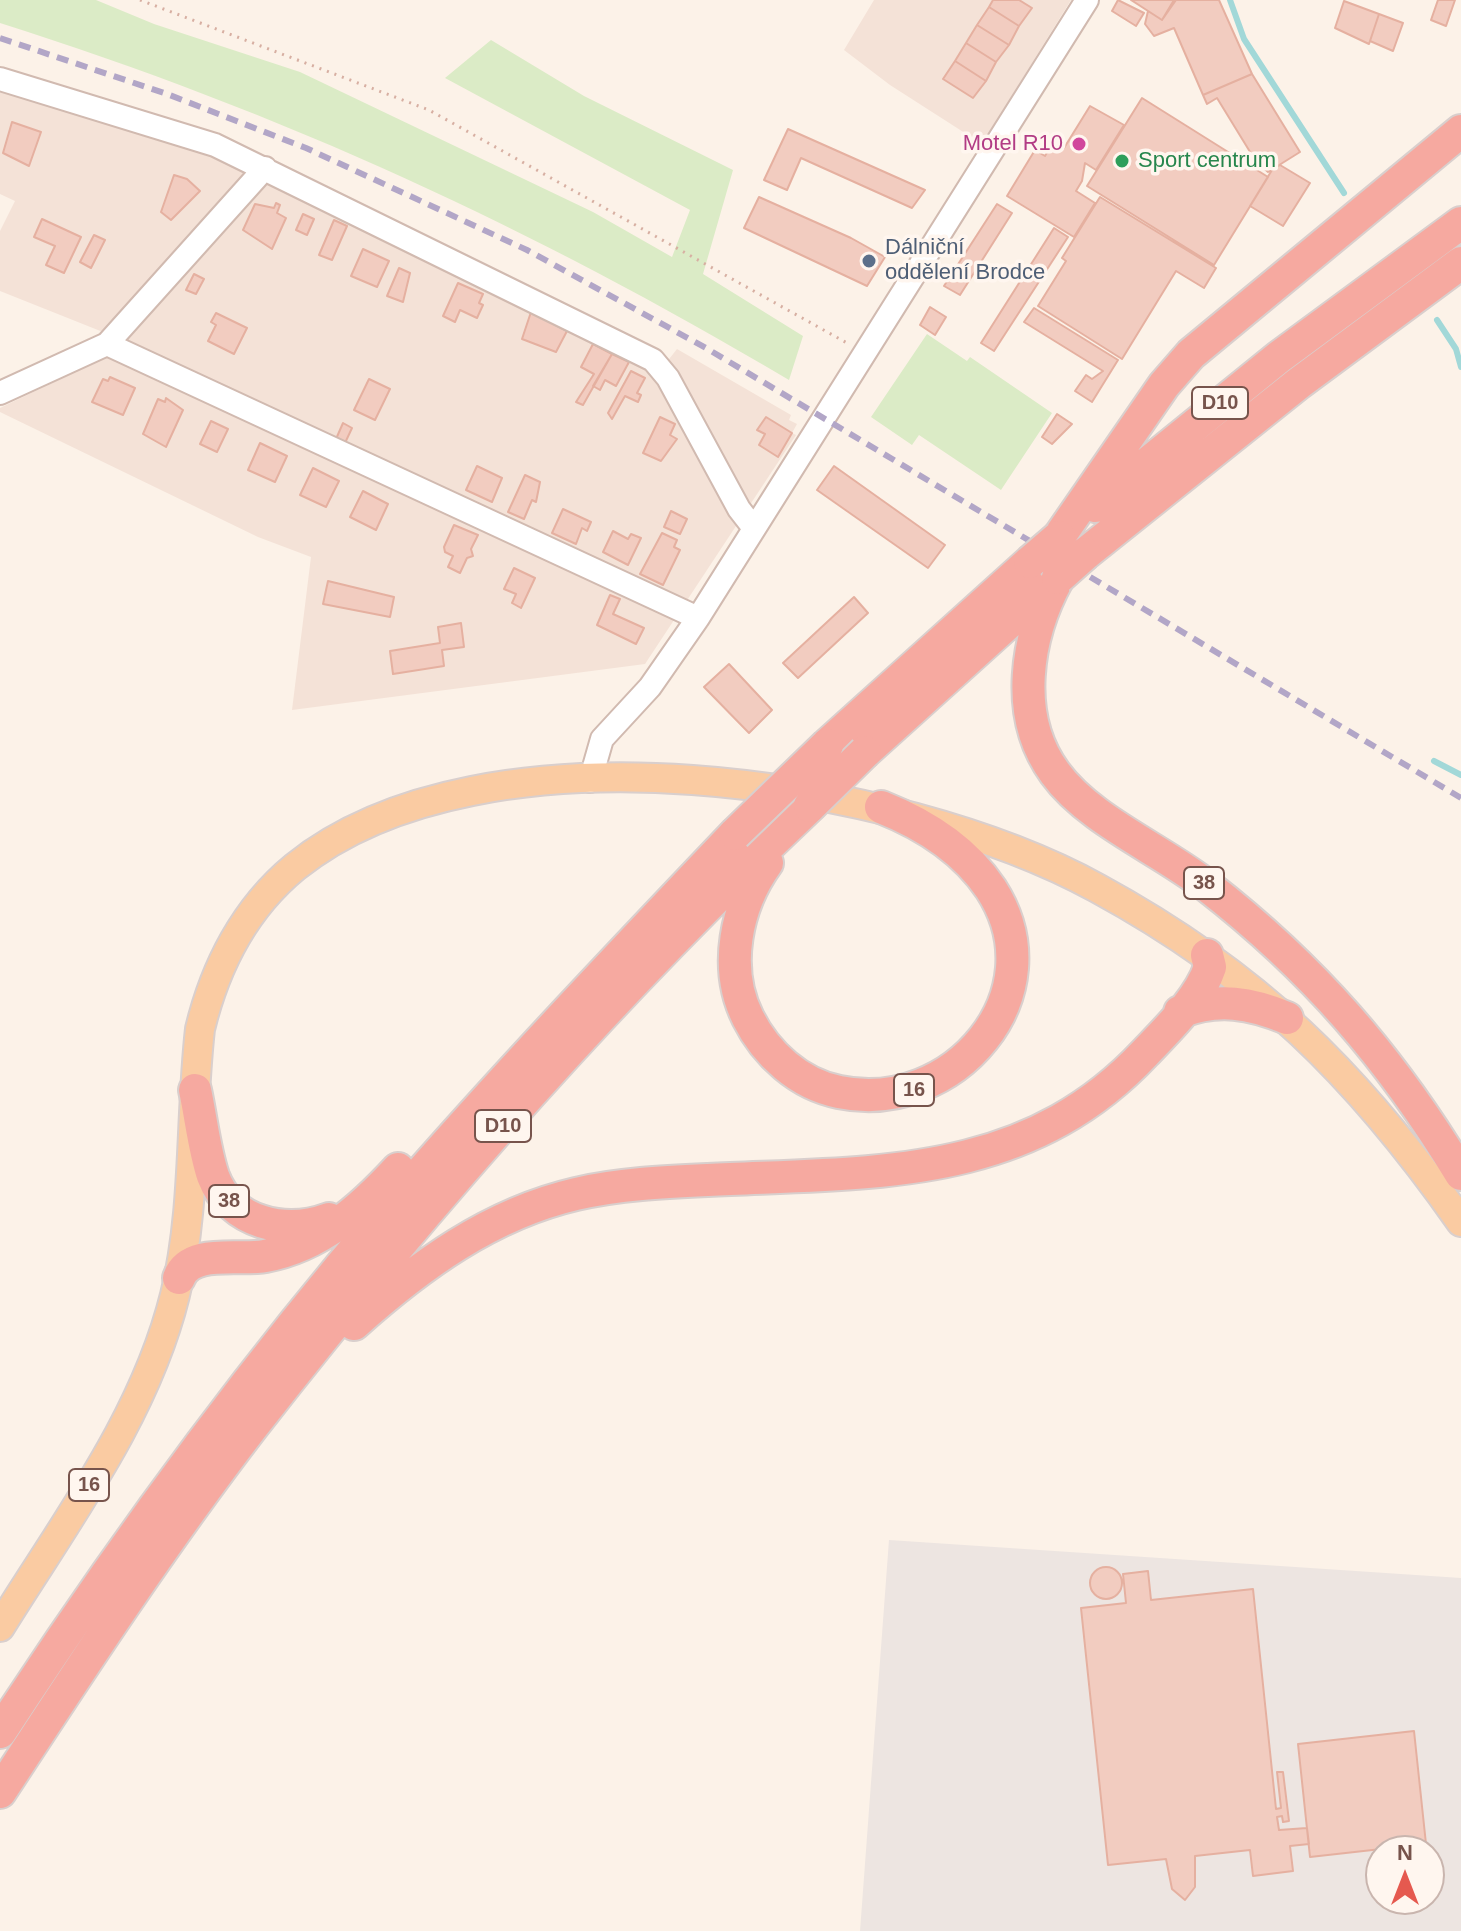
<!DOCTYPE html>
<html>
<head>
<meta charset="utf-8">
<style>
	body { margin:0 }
	#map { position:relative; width:1461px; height:1931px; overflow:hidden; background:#fcf2e8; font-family:Arial,sans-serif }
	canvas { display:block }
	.north { position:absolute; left:1365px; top:1835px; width:80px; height:80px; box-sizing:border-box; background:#fff6ef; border:2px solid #c9b5ae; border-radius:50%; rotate:0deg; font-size:22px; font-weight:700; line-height:32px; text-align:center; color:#77544c }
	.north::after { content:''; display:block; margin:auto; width:28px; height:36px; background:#e5594f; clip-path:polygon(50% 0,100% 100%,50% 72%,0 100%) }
</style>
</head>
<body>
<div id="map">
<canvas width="1461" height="1931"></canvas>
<div class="north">N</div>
</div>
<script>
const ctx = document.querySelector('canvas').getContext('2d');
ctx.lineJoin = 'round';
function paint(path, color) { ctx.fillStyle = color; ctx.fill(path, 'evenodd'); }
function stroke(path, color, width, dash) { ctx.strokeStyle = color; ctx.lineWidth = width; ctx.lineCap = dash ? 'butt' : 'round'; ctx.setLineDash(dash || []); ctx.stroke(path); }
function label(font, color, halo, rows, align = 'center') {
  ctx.font = font + ' Arial,sans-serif'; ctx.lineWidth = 7; ctx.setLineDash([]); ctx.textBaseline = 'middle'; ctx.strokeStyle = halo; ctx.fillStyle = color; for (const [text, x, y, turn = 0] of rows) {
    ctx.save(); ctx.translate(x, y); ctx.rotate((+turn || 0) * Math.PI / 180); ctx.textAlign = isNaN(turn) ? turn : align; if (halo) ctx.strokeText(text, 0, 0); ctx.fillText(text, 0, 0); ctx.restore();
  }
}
const residential = new Path2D(`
	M874,0H1071L982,144L890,85L844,50Z
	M0,86L211,157L633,360L655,377L677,349L791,415L789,420L797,424L792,433L796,435L645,664L292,710L311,557L258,537L0,412V408L133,344L0,291V231L15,201L0,194Z`);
const industrial = new Path2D(`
	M889,1540L1461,1578V1931H860ZM1381,1851H1429V1899H1381Z`);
const green = new Path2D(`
	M0,0H96L154,24L300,72L593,212L672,257L690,210L445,78L491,40L584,96L733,170L703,274L803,336L789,380C533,228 284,113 0,23Z
	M927,334L967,361L970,357L1052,413L1001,490L919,435L912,445L871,417Z`);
const stream = new Path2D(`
	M1230,0L1244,39L1344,193
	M1437,320L1456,349L1461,367
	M1434,761L1461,775`);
const building = new Path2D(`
	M993,0H1019L1032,8L1019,26L989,7Z
	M1118,0L1144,13L1136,26L1112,11Z
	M1131,0H1174L1162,20Z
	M1176,0H1219L1252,74L1203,95L1174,28L1154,36L1145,24L1148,11L1162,20Z
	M1438,0H1455L1446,26L1431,20Z
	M1344,1L1379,14L1369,44L1335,28Z
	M989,7L1019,26L1009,45L977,25Z
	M1379,14L1403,23L1393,51L1370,41Z
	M977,25L1009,45L996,62L966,43Z
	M966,43L996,62L986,81L955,61Z
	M955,61L986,81L973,98L943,79Z
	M1252,74L1300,152L1268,172L1255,160L1217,98L1207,104L1203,95Z
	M1142,98L1268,177L1214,265L1087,186Z
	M1090,106L1124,125L1096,170L1085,163L1082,181L1076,191L1095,203L1074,237L1007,196L1035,150L1045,156L1050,147L1064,148Z
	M12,122L41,132L29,166L3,153Z
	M788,129L925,190L912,208L801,158L787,190L764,180Z
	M1280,165L1310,183L1283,226L1250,206L1272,170Z
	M174,175L187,179L200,191L171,220L161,212Z
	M759,197L851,238L885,257L867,286L744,228Z
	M1100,197L1216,268L1204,288L1176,271L1122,359L1038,306L1066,261L1062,258Z
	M276,203L280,205L277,213L286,218L272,249L243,230L255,204L274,208Z
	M997,204L1012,213L960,295L944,286Z
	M303,214L314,219L307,235L296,230Z
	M42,219L81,237L64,273L46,265L55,246L34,237Z
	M334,220L347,226L332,260L319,255Z
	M1054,228L1068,237L994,351L981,343Z
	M94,235L105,240L91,268L80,262Z
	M363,249L389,261L377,287L351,276Z
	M399,268L410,273L403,302L387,296Z
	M194,274L204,279L196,294L186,290Z
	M458,283L483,294L479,303L483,305L477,318L460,310L455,322L443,316Z
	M930,307L946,317L935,335L920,325Z
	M1034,308L1118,360L1092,402L1075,391L1086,375L1092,379L1103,371L1024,322Z
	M531,312L567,331L556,352L522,339Z
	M216,313L247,328L234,354L208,341L216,325L211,322Z
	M593,344L612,354L583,405L576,402L594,374L581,367Z
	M612,354L629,362L616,386L605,380L600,390L593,386Z
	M631,371L645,378L637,393L641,395L638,402L625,396L612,419L608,413Z
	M110,377L135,388L123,415L92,402L103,379L108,381Z
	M369,379L390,389L375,420L354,410Z
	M166,398L183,410L166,447L143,434L158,399L165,402Z
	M1057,414L1072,424L1052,444L1042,437Z
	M660,417L675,424L670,435L677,439L661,461L643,453Z
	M766,417L792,433L778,457L759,445L765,434L757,430Z
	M211,421L228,429L217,452L200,444Z
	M343,423L352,428L345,443L336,439Z
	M260,443L287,456L275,482L248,470Z
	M477,466L502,478L492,502L466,490Z
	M834,466L945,545L928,568L817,490Z
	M313,468L339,481L326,507L300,495Z
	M525,475L540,482L536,502L532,500L524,519L508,512Z
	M363,491L388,504L376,530L350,517Z
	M563,509L591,522L587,531L582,528L576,544L552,533Z
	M671,511L687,519L680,534L664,527Z
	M454,525L478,535L471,549L473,556L467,558L460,573L448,567L453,556L445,552L444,547Z
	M613,531L628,539L631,534L641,538L628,565L603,552Z
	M662,533L677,540L674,547L680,550L663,585L640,574Z
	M514,568L535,578L521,608L512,603L516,594L504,589Z
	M328,581L394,597L390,617L323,604Z
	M610,595L620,599L613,614L644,628L636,644L597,625Z
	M854,597L868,613L798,678L783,663Z
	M461,623L464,647L442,650L444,666L393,674L390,651L440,643L438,627Z
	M729,664L772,710L749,733L704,687Z
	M1090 1583a16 16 0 1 1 32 0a16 16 0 1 1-32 0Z
	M1148,1571L1151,1600L1253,1589L1276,1809L1281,1808L1277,1772H1283L1289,1821L1283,1822L1282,1816L1277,1817L1279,1830L1307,1828L1309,1844L1290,1846L1293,1871L1253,1876L1250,1850L1195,1856V1887L1185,1900L1172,1889L1166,1859L1108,1865L1081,1608L1126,1603L1123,1574Z
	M1414,1731L1426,1844L1310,1857L1298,1744Z`);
const path = new Path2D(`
	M140,0L429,110L847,343`);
const minor = new Path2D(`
	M0,79L215,145L653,360L668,378L739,509L753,527
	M107,344L698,618
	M0,393L107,344L265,168
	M590,781L602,739L650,687L698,618L1087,0`);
const major = new Path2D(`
	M0,1627C65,1522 145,1417 175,1295C196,1209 190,1117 200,1029C215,967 245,908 295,867C483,715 900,780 1097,888C1257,975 1357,1074 1461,1222`);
const highway = new Path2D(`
	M1095,506L1279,357L1461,223
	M1059,537L1164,385L1191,354L1461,131
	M1085,554L1299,383L1461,263
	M1058,578C1026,636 1013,716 1055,773C1089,820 1160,849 1206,885C1313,968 1390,1057 1461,1174
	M827,745L1030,562
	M865,752L1050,585
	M767,863C736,906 723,968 748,1018C766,1054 799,1084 839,1092C953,1116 1059,994 991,889C965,850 924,824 881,807
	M1180,1012C1218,997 1251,1003 1287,1018
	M195,1090C201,1118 204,1149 213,1176C231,1224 286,1235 329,1219
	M179,1278C190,1248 240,1261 265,1256C320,1246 362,1208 398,1169
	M354,1324C419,1266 490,1214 576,1194C619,1184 664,1182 708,1180C871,1172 1024,1182 1145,1053C1168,1029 1200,998 1210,967L1207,955
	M0,1732C119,1550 248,1373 390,1208C501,1080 618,957 735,834
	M0,1792C81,1668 162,1544 252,1427C423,1208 608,997 810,806`);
const rail = new Path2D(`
	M0,38L167,94L306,148L527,250L706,348L1461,798`);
const highwayBridge = new Path2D(`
	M1030,562L1059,537
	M1058,578L1085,554
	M810,806L865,752
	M735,834L827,745`);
const markers = [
	[1079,144,8,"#d1479c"],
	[1122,161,8,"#2e9e5b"],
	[869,261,8,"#5c6f8a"]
];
const shields = [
	[1220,403,56],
	[1204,883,40],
	[914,1090,40],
	[503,1126,56],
	[229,1201,40],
	[89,1485,40]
];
const shieldNames = [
	["D10",1220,403],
	["38",1204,883],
	["16",914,1090],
	["D10",503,1126],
	["38",229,1201],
	["16",89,1485]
];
const hotelNames = [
	["Motel R10",1063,144]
];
const leisureNames = [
	["Sport centrum",1138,161]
];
const serviceNames = [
	["Dálniční",885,248],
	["oddělení Brodce",885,273]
];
paint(residential, '#f4e2d7');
paint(industrial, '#ede5e1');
paint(green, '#dbebc6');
stroke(stream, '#a2d8d8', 6);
paint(building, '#f2ccc0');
stroke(building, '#e5b0a0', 2);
stroke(minor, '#d1bab0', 26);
stroke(major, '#d9cfcd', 32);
stroke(highway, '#d9cfcd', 36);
stroke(path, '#d7afa2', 3, [2, 6]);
stroke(minor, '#fff', 22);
stroke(major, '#facba2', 28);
stroke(highway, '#f6a9a0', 32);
stroke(rail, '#b2a6c7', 6, [12, 8]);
stroke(highwayBridge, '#d9cfcd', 36, []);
stroke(highwayBridge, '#f6a9a0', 32);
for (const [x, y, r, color] of markers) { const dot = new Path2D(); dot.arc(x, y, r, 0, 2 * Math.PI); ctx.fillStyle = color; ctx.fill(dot); stroke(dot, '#fff6ef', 3); }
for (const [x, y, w] of shields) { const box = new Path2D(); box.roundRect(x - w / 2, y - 16, w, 32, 6); ctx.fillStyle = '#fff6ef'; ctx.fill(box); stroke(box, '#77544c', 2); }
label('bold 20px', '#77544c', null, shieldNames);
label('22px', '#b23c85', '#fff6ef', hotelNames, 'right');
label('22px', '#27864d', '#fff6ef', leisureNames, 'left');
label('22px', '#4e5e75', '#fff6ef', serviceNames, 'left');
</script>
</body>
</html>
